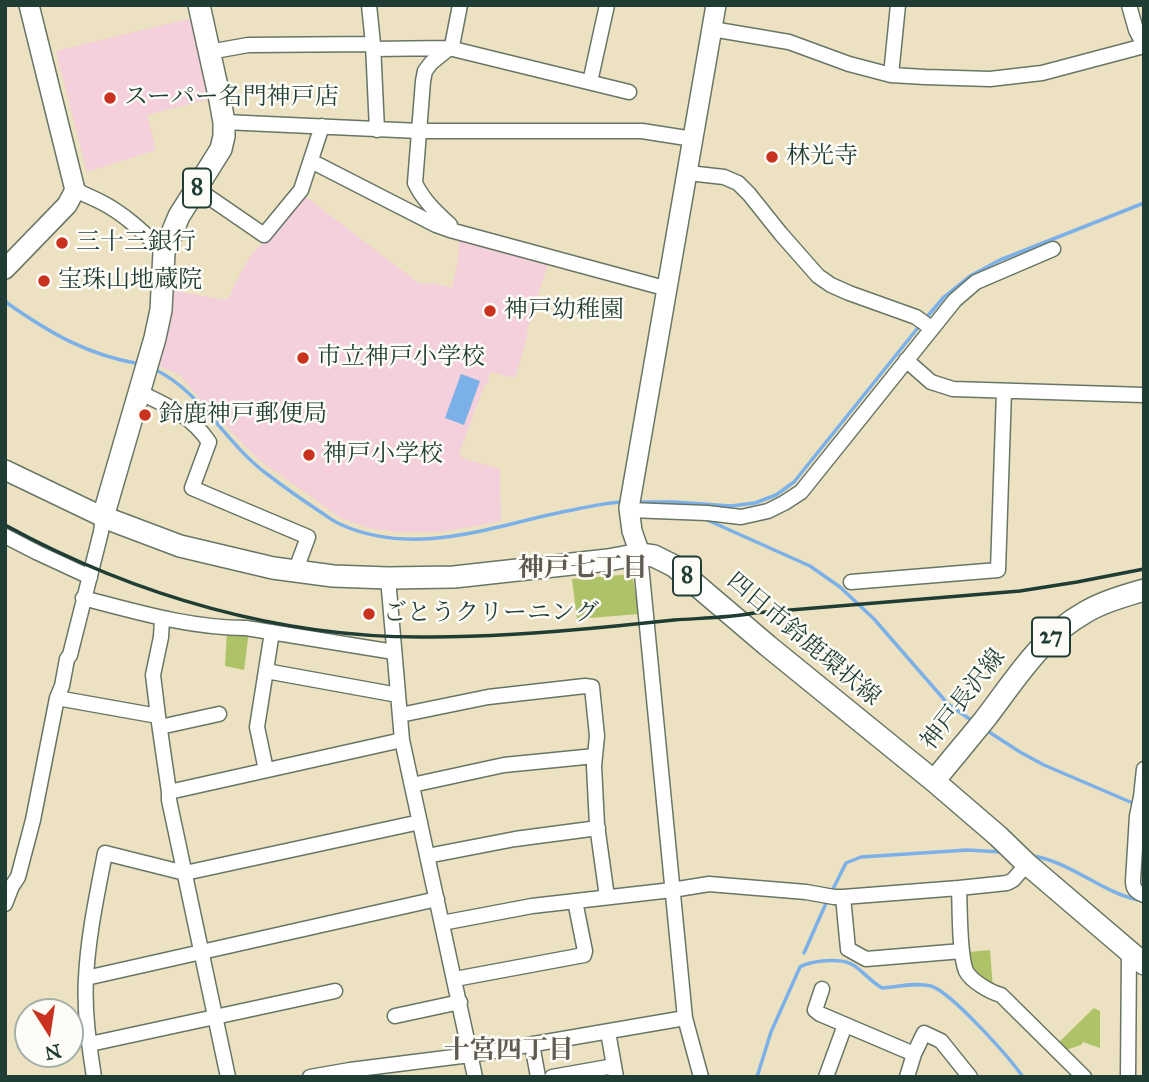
<!DOCTYPE html>
<html>
<head>
<meta charset="utf-8">
<style>
	body { margin:0 }
	#map { position:relative; width:1149px; height:1082px; overflow:hidden; background:#ece1c1; font-family:"IM FELL Great Primer",serif }
	canvas { display:block }
	.frame { position:absolute; inset:0; border:7px solid #1f3d34; pointer-events:none }
	.north { position:absolute; left:14px; top:998px; width:70px; height:70px; box-sizing:border-box; background:#fdfcf7; border:2px solid #a4b0a9; border-radius:50%; rotate:168deg; font-size:19px; font-weight:700; line-height:28px; text-align:center; color:#1f3d34 }
	.north::after { content:''; display:block; margin:auto; width:24px; height:32px; background:#c8321e; clip-path:polygon(50% 0,100% 100%,50% 72%,0 100%) }
</style>
</head>
<body>
<div id="map">
<canvas width="1149" height="1082"></canvas>
<div class="frame"></div>
<div class="north">N</div>
</div>
<script>
const ctx = document.querySelector('canvas').getContext('2d');
ctx.lineJoin = 'round';
function paint(path, color) { ctx.fillStyle = color; ctx.fill(path, 'evenodd'); }
function stroke(path, color, width, dash) { ctx.strokeStyle = color; ctx.lineWidth = width; ctx.lineCap = dash ? 'butt' : 'round'; ctx.setLineDash(dash || []); ctx.stroke(path); }
function label(font, color, halo, rows, align = 'center') {
  ctx.font = font + ' "IM FELL Great Primer","Noto Serif JP",serif'; ctx.lineWidth = 5; ctx.setLineDash([]); ctx.textBaseline = 'middle'; ctx.strokeStyle = halo; ctx.fillStyle = color; for (const [text, x, y, turn = 0] of rows) {
    ctx.save(); ctx.translate(x, y); ctx.rotate((+turn || 0) * Math.PI / 180); ctx.textAlign = isNaN(turn) ? turn : align; if (halo) ctx.strokeText(text, 0, 0); ctx.fillText(text, 0, 0); ctx.restore();
  }
}
const built = new Path2D(`
	M197,17L214,98L147,115L156,150L87,172L56,51Z
	M302,194L420,284L434,283L452,288L458,261L459,237L546,260L548,264L526,333L528,334L515,378L490,372L488,384H485L459,454L462,458L500,469L501,521L442,532H396L368,528L341,518L258,459L199,398L180,375L152,363L170,290L225,300L229,298L234,286L251,255L265,241Z`);
const green = new Path2D(`
	M632,574L639,614L577,619L572,579Z
	M227,631H249L244,670L225,666Z
	M990,950L993,988C977,975 970,973 969,952Z
	M1094,1008L1100,1011V1048L1083,1042L1081,1045L1066,1050L1057,1044Z`);
const water = new Path2D(`
	M461,374L480,381L464,425L445,418Z`);
const stream = new Path2D(`
	M5,300L7,303C50,333 87,355 140,364
	M926,318L944,297L970,276L1000,260L1144,203
	M154,369C201,391 226,444 267,474C284,487 301,499 319,511C327,516 334,522 342,525C419,559 500,523 577,509C593,506 609,502 625,502
	M636,502H674L731,506L755,503L776,495L794,482L921,324
	M705,519L810,566L840,587L874,619L948,704L974,722
	M986,730L1020,752L1044,765L1135,804
	M1033,856C1071,862 1101,892 1138,900
	M832,891L846,863L861,857L967,850L1001,852
	M804,953L827,901
	M757,1077L771,1032L800,967C806,963 814,962 822,961C861,958 855,971 882,988C897,987 916,982 931,986C952,993 1009,1057 1023,1077`);
const street = new Path2D(`
	M369,5L373,44L377,130
	M1129,5L1136,30L1144,45
	M712,29L789,42L849,64L891,75L925,77L990,79L1042,73L1144,46
	M373,49L449,48L629,92
	M209,52L248,45L373,44
	M891,75L898,5
	M590,82L607,5
	M224,122L419,131H642L693,139
	M311,161L436,225L450,230L668,289
	M688,173L724,177L738,183L749,194L781,234L818,276L831,285L849,293L916,317L931,328
	M197,189L264,235L301,190L322,126
	M75,190C84,194 93,198 101,202C125,214 145,234 164,252
	M450,229V225C436,212 423,200 415,183L423,81L425,71L431,63L452,46L460,5
	M906,360L931,382L953,389L1144,395
	M139,392C167,406 191,415 209,442L192,488L308,537L295,572
	M630,510L707,513L741,517L768,511L784,503L801,492L955,300L976,282L1053,249
	M5,536L36,552L90,577
	M640,554L685,1018L701,1077
	M388,578L402,740L475,1077
	M851,582L998,570L1004,391
	M83,598C137,612 190,628 246,628L394,652
	M266,671L398,695
	M57,698L158,716L169,792V800L228,1077
	M400,715L488,697L585,686L592,687L597,736L594,766L597,825L607,897
	M158,716L153,675L161,637L162,619
	M160,727L219,714
	M1144,769L1141,797L1144,798
	M266,770L257,727L272,632
	M412,785L504,765L595,756
	M169,792L402,740
	M1141,797L1137,816L1133,881C1133,889 1136,892 1144,895
	M427,856L515,839L598,828
	M1027,864L1013,880L1007,883L959,888C960,908 959,954 966,971C971,981 990,992 1001,995L1084,1077
	M959,888L843,897L848,949L866,959L962,951
	M5,904L12,886L18,877L33,820L57,698L62,686L67,659L70,655L101,532L103,517
	M442,923L532,906L672,890L709,884L806,892L834,897H843
	M86,978L437,899
	M455,979L584,955L585,951L575,901
	M822,989L815,1010L820,1014L914,1054
	M395,1016L460,1002
	M608,1032L616,1077
	M90,1044L335,991
	M532,1044L538,1077
	M94,1077C89,1045 84,1011 86,978C88,936 97,895 105,853L185,873L420,822
	M310,1077L350,1070L470,1055L685,1018
	M552,1077L614,1066
	M826,1077L845,1025
	M907,1077L914,1054L924,1033L941,1041L970,1077
	M1128,1077L1129,952`);
const secondary = new Path2D(`
	M5,269L67,205L75,190L29,5
	M5,470L103,517
	M640,554L632,531L629,508L716,5`);
const primary = new Path2D(`
	M199,5L220,100L224,122V136L221,149L179,216L164,252L161,310L155,338L103,517L180,546L273,568L333,576L388,578L454,577L608,560L640,554L654,556L674,566L768,646L934,781L998,836L1027,864L1144,964
	M934,781C951,760 968,740 985,719C1015,680 1040,638 1084,613C1102,602 1124,596 1144,590`);
const rail = new Path2D(`
	M5,525C135,596 283,639 431,637C493,637 555,632 616,626C636,624 655,622 674,620C701,618 727,618 754,613L1020,591L1077,582L1144,569`);
const markers = [
	[110,98,7,"#c8321e"],
	[772,157,7,"#c8321e"],
	[62,243,7,"#c8321e"],
	[44,281,7,"#c8321e"],
	[490,311,7,"#c8321e"],
	[303,358,7,"#c8321e"],
	[145,415,7,"#c8321e"],
	[309,455,7,"#c8321e"],
	[369,614,7,"#c8321e"]
];
const shields = [
	[197,188,28],
	[687,576,28],
	[1051,637,38]
];
const shieldNames = [
	["8",197,188],
	["8",687,576],
	["27",1051,637]
];
const poiNames = [
	["スーパー名門神戸店",124,98],
	["林光寺",786,157],
	["三十三銀行",76,243],
	["宝珠山地蔵院",58,281],
	["神戸幼稚園",504,311],
	["市立神戸小学校",317,358],
	["鈴鹿神戸郵便局",159,415],
	["神戸小学校",323,455],
	["ごとうクリーニング",383,614]
];
const streetNames = [
	["四日市鈴鹿環状線",803,640,40],
	["神戸長沢線",964,700,-52]
];
const neighbourhoodNames = [
	["神戸七丁目",583,570],
	["十宮四丁目",509,1052]
];
paint(built, '#f4cfdc');
paint(green, '#aec367');
paint(water, '#7cb0e9');
stroke(stream, '#7cb0e9', 3.5);
stroke(street, '#677665', 17);
stroke(secondary, '#677665', 22);
stroke(primary, '#677665', 24);
stroke(street, '#fff', 14);
stroke(secondary, '#fff', 19);
stroke(primary, '#fff', 21);
stroke(rail, '#1f3d34', 3.5);
for (const [x, y, r, color] of markers) { const dot = new Path2D(); dot.arc(x, y, r, 0, 2 * Math.PI); ctx.fillStyle = color; ctx.fill(dot); stroke(dot, '#fdfcf7', 2.5); }
for (const [x, y, w] of shields) { const box = new Path2D(); box.roundRect(x - w / 2, y - 19.5, w, 39, 5); ctx.fillStyle = '#fdfcf7'; ctx.fill(box); stroke(box, '#1f3d34', 2); }
label('bold 23px', '#1f3d34', null, shieldNames);
label('24px', '#1f3d34', '#fdfcf7', poiNames, 'left');
label('24px', '#1f3d34', '#fdfcf7', streetNames);
label('bold 26px', '#5f5b52', '#fdfcf7', neighbourhoodNames);
</script>
</body>
</html>
